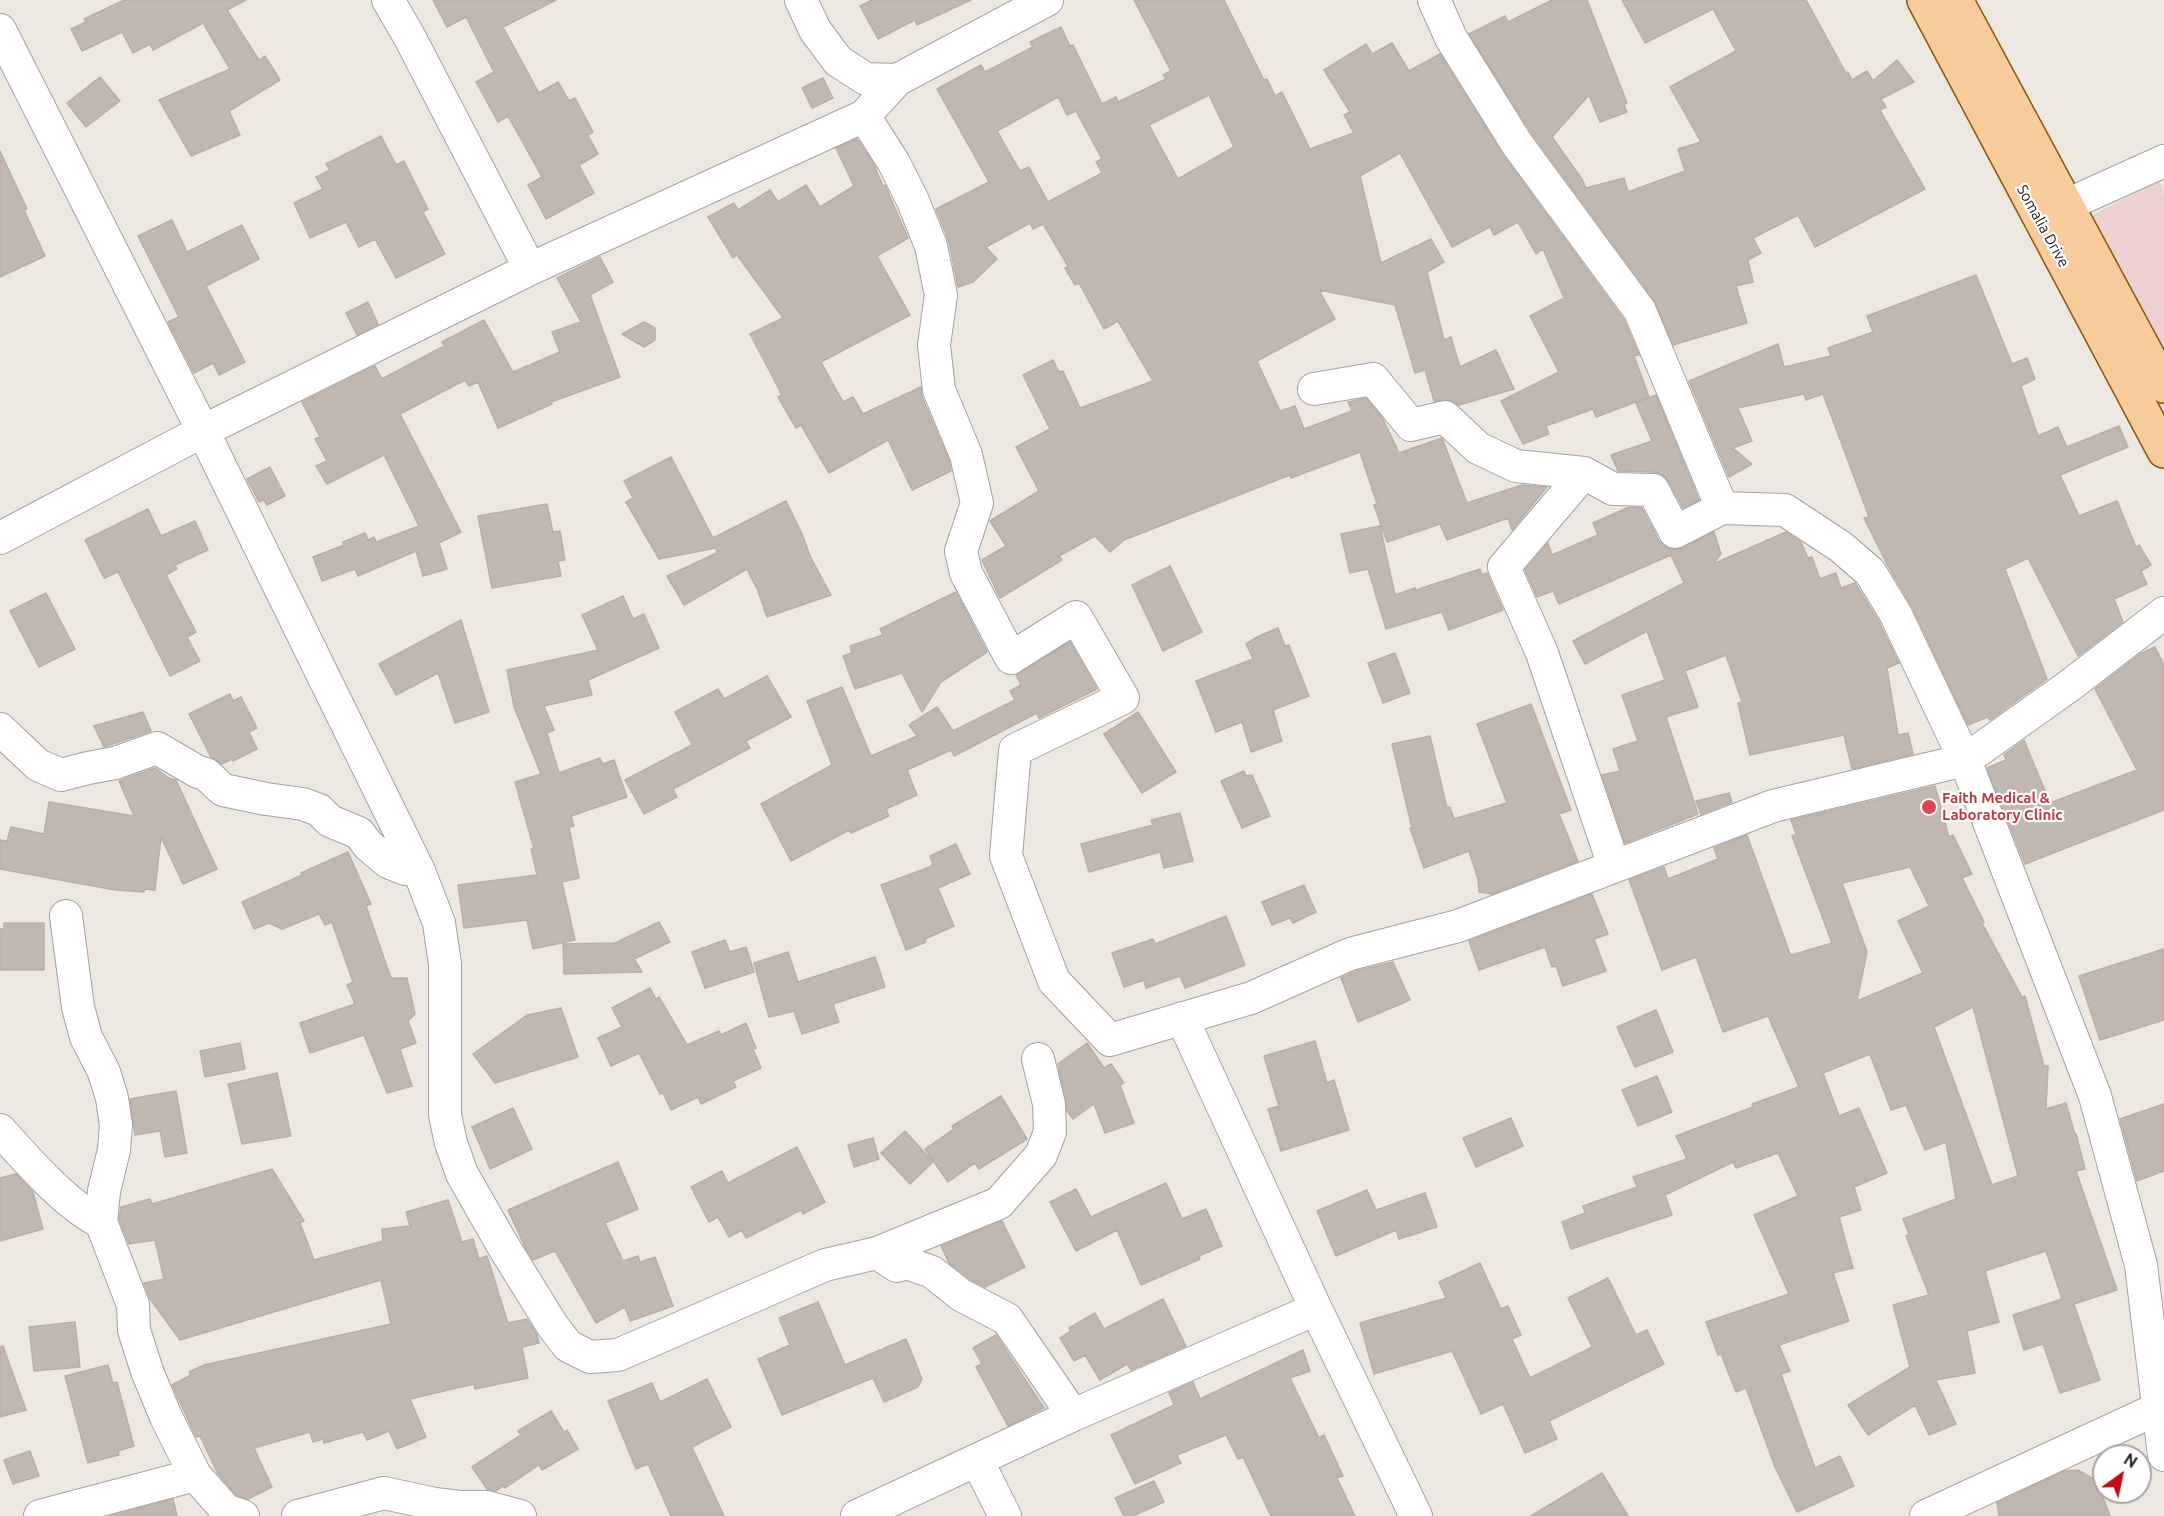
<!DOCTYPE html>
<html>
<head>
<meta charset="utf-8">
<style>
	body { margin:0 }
	#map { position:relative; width:2164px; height:1516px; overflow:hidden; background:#ece8e1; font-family:Ubuntu,sans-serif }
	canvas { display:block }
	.north { position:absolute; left:2092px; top:1444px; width:60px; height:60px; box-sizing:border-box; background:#fff; border:2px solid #a4a4a4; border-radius:50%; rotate:33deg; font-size:16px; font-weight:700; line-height:24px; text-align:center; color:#1b1b1b }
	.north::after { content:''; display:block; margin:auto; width:21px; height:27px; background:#bd0a13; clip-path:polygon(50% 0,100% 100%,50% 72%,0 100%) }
</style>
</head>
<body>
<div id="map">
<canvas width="2164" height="1516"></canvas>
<div class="north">N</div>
</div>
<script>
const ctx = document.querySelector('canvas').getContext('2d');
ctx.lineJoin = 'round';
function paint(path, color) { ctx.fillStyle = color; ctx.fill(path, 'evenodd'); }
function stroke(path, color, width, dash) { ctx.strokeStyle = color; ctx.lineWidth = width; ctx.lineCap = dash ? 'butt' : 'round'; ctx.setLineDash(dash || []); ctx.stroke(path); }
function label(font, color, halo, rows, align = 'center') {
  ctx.font = font + ' Ubuntu,sans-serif'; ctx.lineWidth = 4.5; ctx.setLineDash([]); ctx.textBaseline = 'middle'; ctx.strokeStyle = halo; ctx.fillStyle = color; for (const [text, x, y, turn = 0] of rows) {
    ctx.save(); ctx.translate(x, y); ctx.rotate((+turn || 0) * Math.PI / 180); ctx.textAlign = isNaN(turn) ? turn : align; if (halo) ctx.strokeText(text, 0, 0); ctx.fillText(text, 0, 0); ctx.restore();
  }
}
const commercial = new Path2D(`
	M2159,180L2164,194V415L2071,227Z`);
const building = new Path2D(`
	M124,0H246L227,10L259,60L265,56L280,80L229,111L240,135L191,156L159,100L230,69L203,23L153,50L150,44L133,53L122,32L82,51L71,29L86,22L84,19Z
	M433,0H556L503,27L539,93L558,82L569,101L575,98L593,132L588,135L598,154L579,165L594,193L546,219L528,185L542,177L508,116L498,122L476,82L494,72L466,17L447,27Z
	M872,0H971L917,25L915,20L878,39L860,6Z
	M1134,0H1224L1264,80L1267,79L1275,96L1282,92L1310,149L1354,133L1344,115L1350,112L1324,70L1366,44L1372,54L1392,43L1409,71L1440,54L1503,155L1624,320L1639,355L1634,356L1649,397L1596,417L1593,409L1546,426L1549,434L1523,444L1501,401L1559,372L1530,316L1564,298L1543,249L1536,254L1518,222L1494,235L1490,227L1452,247L1400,153L1360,176L1381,263L1431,239L1444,262L1427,272L1444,340L1451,337L1460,367L1496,350L1514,389L1459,405L1449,400L1434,401L1425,370L1415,373L1395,305L1319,290L1335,319L1257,361L1280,411L1295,406L1304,429L1352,411L1348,402L1366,398L1383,419L1399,453L1442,438L1467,503L1522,485L1547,487L1512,530L1508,518L1447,540L1440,524L1387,542L1374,505L1377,504L1360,452L1291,478L1290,475L1124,540L1110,552L1095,536L1059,556L1062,560L1000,598L982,560L1006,546L990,521L1039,491L1016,447L1050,429L1023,375L1053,360L1059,372L1063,371L1080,408L1153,381L1118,321L1104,329L1079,283L1075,285L1065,268L1068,266L1043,224L1033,229L1030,223L986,247L997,259L973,282L958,287L949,242L936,209L989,182L937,89L981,65L985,72L1033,47L1030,42L1061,27L1070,46L1073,45L1102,104L1116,97L1118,102L1166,79L1163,75L1171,71ZM1209,95L1234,147L1178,179L1149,125ZM1058,97L1067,115L1076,111L1102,159L1096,162L1102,173L1048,202L1029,167L1020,171L997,131Z
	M1552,0H1587L1627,103L1624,105L1627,112L1600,122L1589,95L1552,137L1582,179L1586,188L1624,178L1628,192L1685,171L1678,149L1701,142L1670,87L1736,51L1713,9L1645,43L1622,0H1806L1846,73L1848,72L1852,80L1867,71L1873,81L1897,60L1914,82L1881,99L1886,107L1880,110L1925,189L1815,247L1798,215L1753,238L1761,253L1748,260L1753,282L1736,286L1747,323L1673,345L1654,300L1532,134L1469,34L1505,16L1508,22Z
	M100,77L120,101L86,127L67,103Z
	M823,78L833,98L812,108L802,88Z
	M381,136L396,165L404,161L428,209L423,212L445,254L396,278L375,239L359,247L346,222L310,238L294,203L323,189L316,177L330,170L326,164Z
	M857,139L873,163L883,186L885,185L908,238L877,256L910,315L821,362L843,402L853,397L863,414L921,387L922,397L949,460L951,471L912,490L888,440L829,473L801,425L796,428L778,397L782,395L750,334L783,318L737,255L733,258L708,217L734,203L738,210L770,190L778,202L806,185L820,207L854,186L836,148Z
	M0,151L27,209L24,210L45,256L0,277Z
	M172,220L187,252L242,225L259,259L206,286L245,362L219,375L213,363L194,373L168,322L179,317L138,236Z
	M600,257L613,282L590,295L620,377L551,402L552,404L498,428L478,382L469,386L465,380L400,414L461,532L439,543L447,569L423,576L416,551L358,576L355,569L322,581L313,557L344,545L343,542L365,533L368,540L374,537L376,542L419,526L384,455L327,484L316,466L327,461L315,439L320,437L302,402L375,366L382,379L444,346L442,342L484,320L513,372L560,352L552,332L581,322L557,278Z
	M1976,275L2012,364L2027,358L2035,379L2021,386L2038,436L2058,427L2067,447L2119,426L2128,447L2060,475L2079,516L2117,501L2136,547L2139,545L2151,565L2141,571L2147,584L2114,599L2123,622L2078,656L2028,558L2005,569L2047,679L1990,720L1988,717L1968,725L1911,605L1888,566L1864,518L1869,517L1823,394L1806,400L1804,394L1738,408L1752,441L1733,448L1752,464L1729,477L1689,381L1778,344L1784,367L1831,356L1828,348L1873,332L1867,316Z
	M368,302L378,324L357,335L346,313Z
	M644,322L655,328V340L644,347L622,334Z
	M1656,395L1699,500L1683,508L1669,482L1663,475L1653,472L1618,471L1611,455L1652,441L1636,403Z
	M671,457L713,538L786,501L802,534L811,558L831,595L767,617L758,591L747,569L684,605L667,576L717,553L716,548L659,559L626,502L633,498L624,481Z
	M270,467L285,496L267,505L264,500L259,502L247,479Z
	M547,504L553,532L560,531L565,560L558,561L561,576L492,588L478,516Z
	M1629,507L1642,508L1659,541L1666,547L1674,550L1683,548L1714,532L1721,554L1713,564L1786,532L1801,542L1808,558L1812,557L1820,579L1836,573L1841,588L1855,583L1879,622L1899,663L1887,668L1898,735L1908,733L1913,754L1852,769L1844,735L1750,755L1738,703L1742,702L1726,655L1685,671L1698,707L1666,717L1698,814L1625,843L1602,775L1620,771L1613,749L1638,741L1622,695L1665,680L1647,631L1585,664L1573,641L1684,583L1671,555L1559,604L1553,591L1537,597L1525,570L1548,543L1552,555L1598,535L1593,523Z
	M148,509L161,536L195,521L208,550L175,565L177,569L166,575L196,632L187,637L200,661L170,676L118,572L104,578L85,540Z
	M1380,526L1395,595L1415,588L1416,590L1480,569L1482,575L1487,573L1503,610L1449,630L1442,612L1386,629L1368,569L1350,573L1341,534Z
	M1170,566L1202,632L1163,651L1132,585Z
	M956,592L987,652L941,682L922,712L902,673L855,689L843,656L852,653L850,646L883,635L880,629Z
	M46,593L75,649L39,667L10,611Z
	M623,596L633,619L644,614L659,648L588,680L592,695L544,706L554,730L547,733L559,773L600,758L603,764L614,760L627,797L571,816L574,826L569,827L579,878L562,882L575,940L533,949L527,920L464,928L458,885L537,875L531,849H534L515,782L541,774L514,707L507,670L598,650L582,615Z
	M461,620L489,712L455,723L438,673L396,695L379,664Z
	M1278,628L1285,646L1289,645L1309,696L1273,710L1282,741L1251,752L1242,722L1216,732L1196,681L1253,659L1246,644L1259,636Z
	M1070,642L1097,689L1039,718L1037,713L954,756L951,750L907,770L917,795L886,809L889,816L851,833L849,830L791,861L761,804L832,765L807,701L842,687L871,756L917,736L909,725L937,707L953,731L1015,700L1010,691L1021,685L1016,675Z
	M2155,647L2164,665V810L2025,864L1987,768L2006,760L2004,755L2024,740L2050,803L2137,770L2095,689L2140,654Z
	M1395,653L1410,693L1383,703L1368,663Z
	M767,676L791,717L746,741L750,748L673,789L677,797L644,814L625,780L692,745L675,712L718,689L724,699Z
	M230,694L233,701L241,697L257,728L249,732L257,749L233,761L232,759L222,764L211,757L189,714Z
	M1531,704L1571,810L1559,814L1578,861L1492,894L1479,892L1478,879L1469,851L1424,868L1410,828H1412L1392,744L1430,736L1447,808L1450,807L1454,819L1507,803L1477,724Z
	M143,712L151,731L104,747L94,726Z
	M1138,712L1176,772L1142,793L1104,734Z
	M155,768L169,778L176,780L217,869L183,884L161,837L155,890L145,889L144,892L115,890L0,869V840L7,841L11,827L44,834L49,802L134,816L119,781Z
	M1244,771L1246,776L1252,775L1270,816L1242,828L1221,781Z
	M1935,786L1949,837L1953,835L1972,874L1962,878L1984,922L1982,923L2022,997L2025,996L2044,1066H2048L2046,1109L2066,1103L2075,1135L2076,1134L2085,1169L2076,1171L2117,1290L2074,1304L2100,1380L2060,1393L2043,1344L2024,1350L2013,1315L2062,1299L2046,1251L1985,1271L1999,1322L1967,1331L1975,1373L1936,1380L1956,1424L1929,1435L1915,1405L1868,1435L1848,1405L1910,1367L1893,1305L1929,1295L1906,1236L1909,1234L1903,1219L1956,1199L1946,1142L1925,1150L1906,1105L1891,1110L1870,1054L1823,1073L1839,1116L1859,1108L1887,1173L1854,1187L1861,1210L1839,1217L1853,1268L1833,1273L1849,1321L1779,1345L1790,1371L1781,1374L1815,1468L1840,1456L1854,1486L1797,1512L1775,1467L1746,1388L1736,1392L1721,1354L1718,1355L1706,1322L1789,1294L1754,1215L1798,1196L1778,1153L1736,1168L1733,1162L1665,1195L1672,1215L1571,1249L1562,1222L1585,1213L1583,1206L1637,1187L1633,1177L1687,1159L1676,1136L1753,1107L1752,1104L1799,1087L1768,1016L1723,1032L1696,957L1662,970L1629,880L1664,867L1668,879L1718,859L1714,848L1747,835L1790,954L1792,955L1832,943L1792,836L1796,834L1791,820ZM1910,867L1929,906L1898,921L1923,973L1857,1001L1867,952L1842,883ZM1973,1007L2018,1176L1992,1185L1934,1027Z
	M1729,793L1732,802L1701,814L1696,801Z
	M1180,813L1193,861L1164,868L1160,852L1089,872L1081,844L1153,825L1151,820Z
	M956,844L970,874L938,888L954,926L925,939L926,942L906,950L881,885L930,867L933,864L930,856Z
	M348,852L371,904L366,906L391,978H407L415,1014L408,1021L416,1043L400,1049L412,1086L387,1093L364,1035L310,1053L300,1023L355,1004L347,985L353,982L332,922L325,925L319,914L282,929L269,923L254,929L242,902L302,875L301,873Z
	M1304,885L1316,912L1293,923L1290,918L1272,925L1262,902Z
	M1592,894L1608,934L1594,939L1606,971L1563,986L1556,966L1552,967L1545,947L1479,970L1469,941Z
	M1226,916L1245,965L1185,988L1180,976L1146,988L1144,980L1124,987L1112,953L1153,939L1155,944Z
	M659,922L670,942L634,959L642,972L564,974L563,944L615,943Z
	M4,923H44V970H0V929H4Z
	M725,940L730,952L746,947L754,972L705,988L692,952Z
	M2164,949V1020L2100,1040L2079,976Z
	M788,952L798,982L875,957L885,987L833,1004L839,1022L802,1034L794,1011L769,1017L754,963Z
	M1393,962L1410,1000L1358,1022L1341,978L1356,971Z
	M650,988L656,999L659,997L687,1045L719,1031L721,1035L746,1023L756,1048L753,1049L761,1068L733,1081L736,1087L701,1104L698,1097L671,1110L663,1093L660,1094L639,1053L611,1066L598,1038L622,1027L612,1008Z
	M561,1008L578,1057L495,1083L473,1054L527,1015Z
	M1656,1010L1673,1052L1635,1067L1617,1027Z
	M1315,1041L1327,1083L1334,1080L1349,1130L1281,1151L1268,1109L1279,1106L1264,1056Z
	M240,1043L245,1069L205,1077L200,1051Z
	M1087,1043L1104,1068L1111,1064L1124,1083L1120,1085L1134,1123L1105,1133L1094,1104L1073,1119L1067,1111L1058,1064Z
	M277,1073L291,1136L242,1144L228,1084Z
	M1657,1076L1672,1112L1638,1126L1622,1090Z
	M176,1091L187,1153L165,1157L160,1131L135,1135L130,1099Z
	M1001,1096L1027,1139L979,1169L975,1163L948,1182L925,1149L954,1129L952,1126Z
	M2164,1104V1171L2137,1181L2120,1119Z
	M513,1108L532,1149L490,1169L472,1127Z
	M1511,1118L1523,1146L1476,1167L1463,1138Z
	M905,1131L933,1162L910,1184L881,1153Z
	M873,1138L879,1159L854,1167L848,1145Z
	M797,1147L825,1202L803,1214L801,1210L746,1238L742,1230L729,1237L718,1217L709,1222L691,1187L722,1171L728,1183Z
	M618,1162L638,1209L605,1223L623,1261L638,1256L640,1262L655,1257L673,1306L630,1321L625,1307L596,1323L555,1251L533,1260L524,1245L508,1210Z
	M272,1169L304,1221L300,1223L314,1260L383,1241L382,1229L410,1226L406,1212L448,1200L462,1242L473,1239L479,1259L487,1256L508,1323L527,1319L537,1335L539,1343L522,1347L528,1378L475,1389L474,1384L410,1399L426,1437L397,1449L389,1431L367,1440L363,1432L324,1443L323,1439L313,1442L310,1432L254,1448L272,1487L248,1499L236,1495L217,1472L200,1436L196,1437L172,1385L191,1375L189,1372L204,1365L391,1324L381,1280L180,1340L150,1299L144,1283L164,1279L155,1240L129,1244L119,1220L121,1207L150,1199L152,1204Z
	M16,1174L33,1192L43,1229L0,1241V1178Z
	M1166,1183L1182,1219L1206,1209L1222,1246L1199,1256L1200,1259L1141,1285L1117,1230L1076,1251L1050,1202L1076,1189L1091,1217Z
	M1367,1190L1376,1210L1425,1193L1437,1227L1399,1239L1396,1230L1336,1256L1317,1211Z
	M1002,1221L1025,1267L985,1287L971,1280L949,1263L941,1246Z
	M1480,1263L1501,1309L1508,1306L1521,1335L1512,1339L1530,1378L1592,1347L1568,1298L1608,1278L1636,1335L1647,1330L1664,1364L1549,1421L1557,1439L1525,1453L1503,1404L1481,1414L1452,1351L1374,1374L1360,1323L1446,1298L1439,1282Z
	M1163,1299L1186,1346L1131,1370L1127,1364L1100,1380L1085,1355L1074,1361L1060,1338L1071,1331L1069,1328L1095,1313L1104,1329Z
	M818,1302L845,1365L906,1339L922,1379L918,1387L884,1402L873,1378L782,1415L758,1359L790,1345L779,1318Z
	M75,1322L80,1367L34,1371L29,1327Z
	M996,1335L1044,1408L1008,1426L976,1367L982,1364L973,1348Z
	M3,1346L26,1410L0,1417V1347Z
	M1303,1350L1310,1371L1290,1378L1319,1438L1324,1435L1343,1476L1337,1478L1355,1516H1271L1243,1457L1238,1459L1226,1435L1177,1455L1181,1463L1135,1484L1111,1435L1174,1405L1169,1393L1193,1382L1200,1399Z
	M108,1365L113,1383L117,1382L134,1446L118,1451L119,1455L88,1463L65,1376Z
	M707,1379L731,1427L692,1447L724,1516H671L648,1464L636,1469L608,1401L652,1383L660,1402Z
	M551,1411L564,1432L567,1430L578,1449L542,1470L539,1465L505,1488L503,1486L496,1491L487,1489L472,1467L521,1435L518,1431Z
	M30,1451L39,1476L13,1484L4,1460Z
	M2078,1470L2097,1481L2110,1516H1999L1997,1503L2065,1471Z
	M1602,1473L1628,1516H1531Z
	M1154,1481L1164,1502L1133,1516H1124L1115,1498Z
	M173,1499L177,1516H110Z`);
const minor = new Path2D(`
	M388,0L409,36L530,269
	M801,0L815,30L838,61L866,79L897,80L1047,0
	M1434,0L1451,38L1517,144L1640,311L1722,508L1785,510L1841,547L1870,572L1895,613L1965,760L2095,1096L2141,1265L2164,1455
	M0,30L203,431L419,871L439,923L445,964V1115L451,1143L462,1174L502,1244L552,1325L568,1346L590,1357L618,1355L825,1265L877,1253L897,1266L907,1263L932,1272L961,1295L1007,1319L1073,1415
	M864,116L894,163L913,201L931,246L941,295L934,345L939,390L966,455L977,503L961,551L966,573L1011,658L1076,617L1123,698L1015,750L1006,856L1054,981L1110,1040L1251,998L1350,954L1458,926L1773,806L1965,760L2069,686L2164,613
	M2042,216L2164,161
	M1314,389L1373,379L1411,425L1445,417L1478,448L1516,466L1584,473L1613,489L1653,490L1675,532L1722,508
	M1584,473L1504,567L1542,653L1614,866
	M0,538L203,431L530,269L864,116L897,80
	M0,729L38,765L61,775L88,768L115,763L157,748L198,772L206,774L223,790L266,799L303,804L319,810L330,821L359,833L368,845L388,862L405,869L419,871
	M66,916L78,1007L86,1037L104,1072L112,1098L116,1125L114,1150L104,1191L101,1222L133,1305L134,1330L147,1371L166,1417L195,1475
	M1182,1018L1316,1309L1416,1516
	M0,1130C25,1158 68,1207 101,1222
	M877,1253L999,1203L1041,1155L1050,1132L1049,1104L1038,1059
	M977,1460L1005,1516
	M40,1516L195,1475L226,1510L243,1516
	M298,1516L384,1493L435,1504L460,1507H486L520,1516
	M857,1516L1073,1415L1316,1309
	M1926,1516L2159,1408`);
const primary = new Path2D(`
	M1924,0L2164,451
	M1956,0L2164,386`);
const markers = [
	[1929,807,8,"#e0444e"]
];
const streetNames = [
	["Somalia Drive",2043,226,61]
];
const healthNames = [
	["Faith Medical &",1942,798],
	["Laboratory Clinic",1942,815]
];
paint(commercial, '#edd1d1');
paint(building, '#c1b7b1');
stroke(building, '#bdaea4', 1.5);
stroke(minor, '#a2a2a2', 34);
stroke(primary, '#8b5907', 36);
stroke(minor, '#fff', 32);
stroke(primary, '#f7cb9c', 33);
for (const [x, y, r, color] of markers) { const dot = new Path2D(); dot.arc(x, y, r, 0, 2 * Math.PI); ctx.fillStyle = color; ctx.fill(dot); stroke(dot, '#fff', 2); }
label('15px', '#1b1b1b', '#fff', streetNames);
label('bold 15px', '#be3a42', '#fff', healthNames, 'left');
</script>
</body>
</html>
